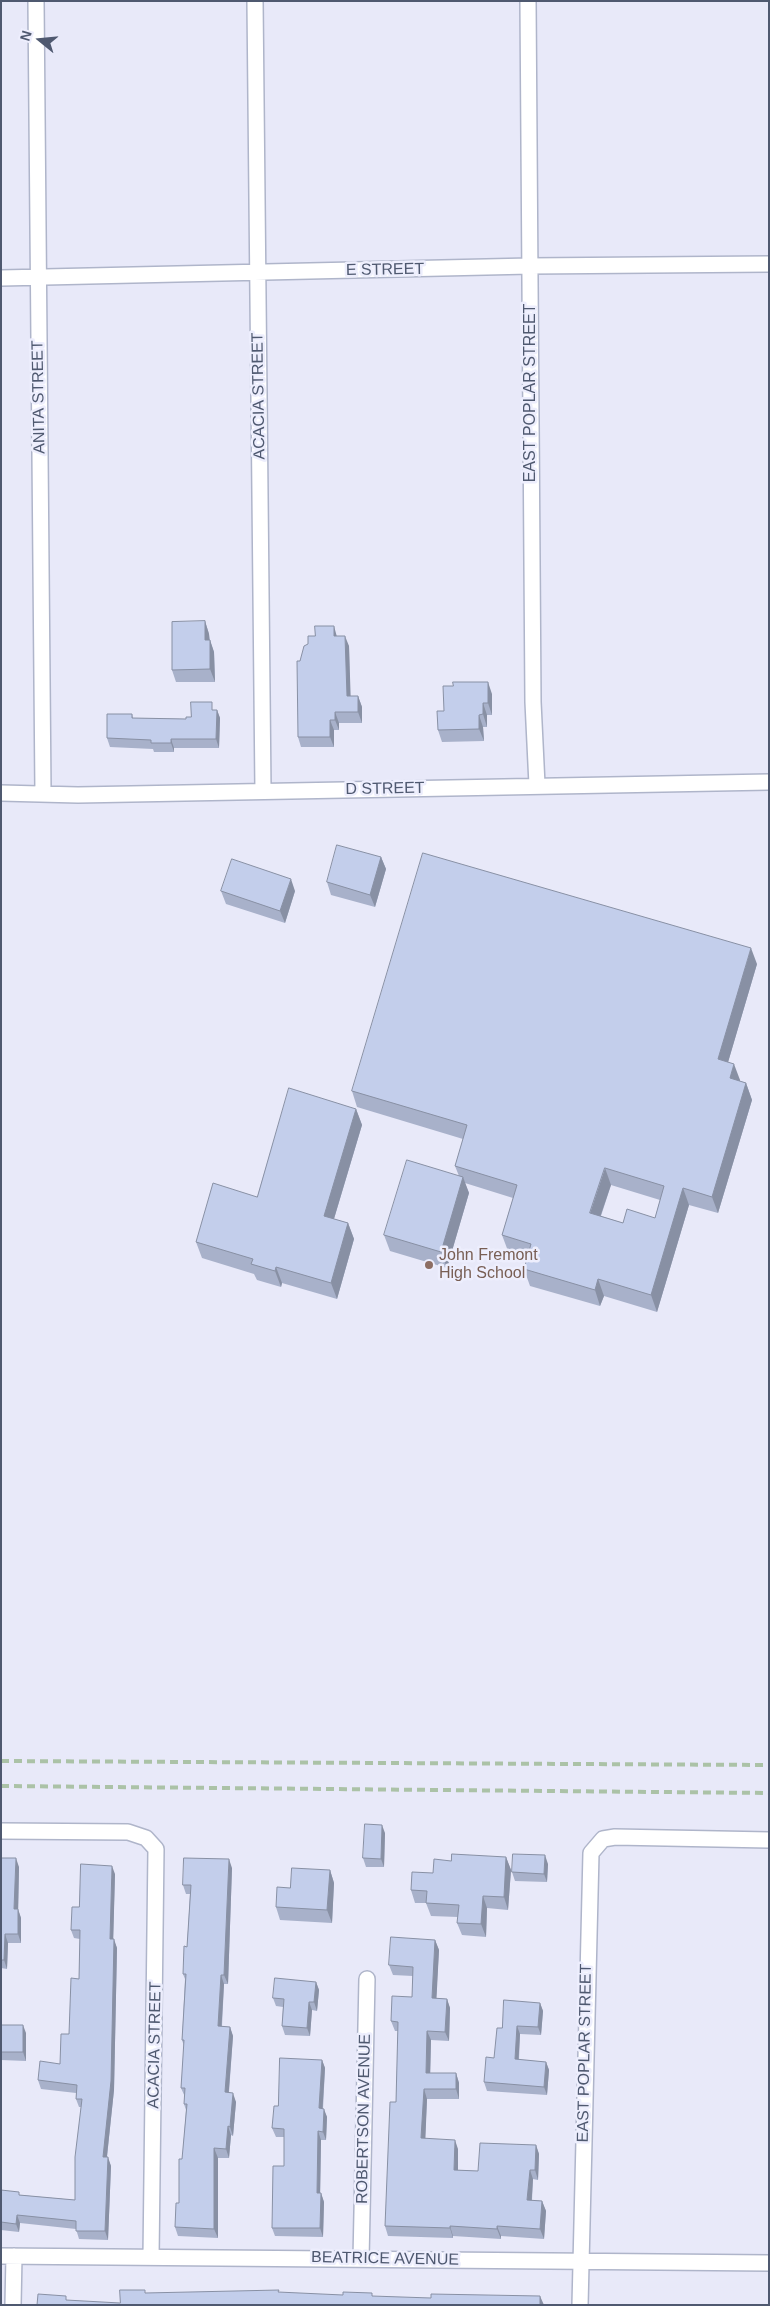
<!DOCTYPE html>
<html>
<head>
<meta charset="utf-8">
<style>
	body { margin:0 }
	#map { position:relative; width:770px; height:2306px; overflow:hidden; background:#e8e9f9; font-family:Arial,sans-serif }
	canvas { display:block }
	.frame { position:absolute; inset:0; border:2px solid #4f5970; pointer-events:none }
	.north { position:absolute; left:15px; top:15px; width:50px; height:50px; -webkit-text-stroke:4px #edeefd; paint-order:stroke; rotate:287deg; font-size:14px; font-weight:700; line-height:20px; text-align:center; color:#4f5970 }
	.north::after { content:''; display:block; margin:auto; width:18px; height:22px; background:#4f5970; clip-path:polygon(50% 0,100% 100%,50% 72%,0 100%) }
</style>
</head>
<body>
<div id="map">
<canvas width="770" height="2306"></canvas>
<div class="frame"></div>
<div class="north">N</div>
</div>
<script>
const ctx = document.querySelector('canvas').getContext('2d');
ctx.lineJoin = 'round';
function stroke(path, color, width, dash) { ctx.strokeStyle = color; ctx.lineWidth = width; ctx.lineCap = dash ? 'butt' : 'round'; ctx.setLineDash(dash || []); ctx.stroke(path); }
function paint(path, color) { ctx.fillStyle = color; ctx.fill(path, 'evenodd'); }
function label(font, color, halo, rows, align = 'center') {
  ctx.font = font + ' Arial,sans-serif'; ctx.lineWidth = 5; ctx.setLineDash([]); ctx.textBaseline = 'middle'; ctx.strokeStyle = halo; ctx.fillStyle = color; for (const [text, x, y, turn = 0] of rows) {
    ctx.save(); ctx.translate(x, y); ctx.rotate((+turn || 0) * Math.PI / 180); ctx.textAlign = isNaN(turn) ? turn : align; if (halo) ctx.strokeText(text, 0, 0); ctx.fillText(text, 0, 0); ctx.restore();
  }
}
const minor = new Path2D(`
	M36,1L43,793
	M255,1L263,791
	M528,1L533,702L537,785
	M1,278L530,266L769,264
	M1,793L78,795L769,782
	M1,1831L128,1832L146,1838L156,1849L151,2257
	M1,2256L769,2263
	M361,2259L367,1979
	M13,2305L14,2256
	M580,2305L591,1853L603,1839L615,1837L769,1840`);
const rail = new Path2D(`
	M1,1761L769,1765
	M1,1786L769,1793`);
const wall = new Path2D(`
	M205,621L209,634L210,640L214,652L215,682H176L172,670Z
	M337,636L349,646L350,696H358L362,707V723H339V730H334V747H301L298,737L300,661L308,644Z
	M492,694V715H487V727H483L484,741L442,742L438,730L444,711Z
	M215,710H217L220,718L219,748H174V752H154L153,749L110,747L107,738L132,714L133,718L186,719Z
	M381,857L386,869L375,907L331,895L327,882Z
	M221,891H295L285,923L226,904Z
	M757,964L728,1062L740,1080V1081L746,1083L752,1100L718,1213L689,1205L657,1312L604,1296L600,1306L530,1286L524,1269L527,1257L508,1251L502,1235L513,1198L465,1183L469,1193L447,1268L390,1251L384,1235L459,1176L455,1166L463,1139L357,1107L352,1091ZM611,1185L660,1200L655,1218L623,1223L601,1216Z
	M356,1109L362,1125L334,1219L348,1223L354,1239L337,1299L282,1283L281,1287L257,1280L254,1274L202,1258L196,1242L257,1197Z
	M385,1833L384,1867H366L363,1858Z
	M506,1857L511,1870L508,1910L487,1908L486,1937L462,1935L457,1923L458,1917L431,1916L426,1903H415L411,1890L433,1873L451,1861Z
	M1,1858L19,1867L18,1909L21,1918V1943H8L7,1969L1,1968Z
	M548,1864L547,1882L515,1881L512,1872Z
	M232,1868L228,1984H224L222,2026L230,2027L233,2036L229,2092L236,2102L233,2136L231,2135L229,2158H218V2238L178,2236L175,2227L179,2203L186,2110L184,2104L185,2097L181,2088L184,2046L182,2040L185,1979L183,1974L187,1947L190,1894H186L183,1885Z
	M330,1870L334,1883L332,1923L280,1920L276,1907L290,1888Z
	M115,1874L113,1939L117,1948L114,2090L107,2157L111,2166L108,2240L79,2239L76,2229L20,2223L19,2232L1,2230V2190L20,2195L75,2200L81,2107H79L76,2099V2093L41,2089L38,2080L60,2064L69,2034L79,1979L80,1939L74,1938L71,1930Z
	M435,1940L439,1950L436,1998L447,1999L450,2008L449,2041L431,2040L430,2073H456L459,2083V2099H427L425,2138L458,2149V2170L478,2171L536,2145L539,2154L538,2180L533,2179L532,2200L542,2201L546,2211L544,2239L501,2236V2239L453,2236V2238L388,2236L385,2226L396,2102L398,2031H395L391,2021L412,1997L413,1976L393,1975L389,1965Z
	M316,1982L319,1990L317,2011L312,2010L310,2036L285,2035L282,2026L283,2007L276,2006L273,1998Z
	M540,2003L543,2011L541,2035L520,2034L519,2060L546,2062L549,2070L547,2095L487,2091L484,2082L494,2058L502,2028Z
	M1,2025L26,2033V2061L1,2060Z
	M322,2060L325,2068L323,2109L327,2117L326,2140H321L320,2193H321L324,2202L323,2237L275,2236L272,2228L284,2166V2137H276L272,2128L278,2106Z`);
const shadedWall = new Path2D(`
	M205,621L209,634L210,653L205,640Z
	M334,626L337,637L334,636Z
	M345,636L349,646L351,707L347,696Z
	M210,640L214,652L215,682L210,669Z
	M488,682L492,694V715L488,703Z
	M358,696L362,707V723L358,712Z
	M483,703L487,715V727L483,714Z
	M217,710L220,718L219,748L216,739Z
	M335,712L339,723V730L335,720Z
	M479,715L483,727L484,741L479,729Z
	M330,720L334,730V747L330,737Z
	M171,739L174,748V752L171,743Z
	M381,857L386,869L375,907L370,895Z
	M291,879L295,891L285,923L280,911Z
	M751,948L757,964L724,1076L718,1059Z
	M734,1064L740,1080L736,1095L730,1078Z
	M746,1083L752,1100L718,1213L712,1197Z
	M356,1109L362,1125L330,1232L324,1216Z
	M605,1168L611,1185L596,1229L590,1213Z
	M463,1177L469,1193L447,1268L441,1252Z
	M683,1188L689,1205L657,1312L651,1295Z
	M348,1223L354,1239L337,1299L331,1283Z
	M276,1267L282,1283L281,1287L275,1271Z
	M598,1279L604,1296L600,1306L595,1290Z
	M382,1825L385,1833L384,1867L381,1859Z
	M545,1855L548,1864L547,1882L544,1874Z
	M506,1857L511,1870L508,1910L504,1897Z
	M16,1858L19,1867L18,1918L14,1909Z
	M229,1859L232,1868L228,1984L224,1975Z
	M112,1866L115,1874L113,1948L110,1939Z
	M330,1870L334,1883L332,1923L327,1910Z
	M483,1896L487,1908L486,1937L481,1924Z
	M18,1909L21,1918V1943L18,1934Z
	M5,1934L8,1943L7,1969L4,1960Z
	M114,1939L117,1948L114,2090L106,2165L103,2157Z
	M435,1940L439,1950L436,2008L432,1998Z
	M221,1975L224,1984L221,2035L218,2026Z
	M316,1982L319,1990L317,2011L314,2002Z
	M447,1999L450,2008L449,2041L445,2032Z
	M309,2002L312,2010L310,2036L307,2028Z
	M540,2003L543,2011L541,2035L538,2027Z
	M23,2025L26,2033V2061L23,2052Z
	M517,2026L520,2034L518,2068L515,2059Z
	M230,2027L233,2036L228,2101L225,2092Z
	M427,2031L431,2040L430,2083L426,2073Z
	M322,2060L325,2068L322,2117L319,2108Z
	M546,2062L549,2070L547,2095L544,2087Z
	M456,2073L459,2083V2099L456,2089Z
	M424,2089L427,2099L425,2148L421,2138Z
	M233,2093L236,2102L233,2136L230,2127Z
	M324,2109L327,2117L326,2140L323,2132Z
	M228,2126L231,2135L229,2158L226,2149Z
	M318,2131L321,2140L320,2202L317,2193Z
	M455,2140L458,2149V2179L454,2170Z
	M536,2145L539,2154L538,2180L535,2170Z
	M214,2148L218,2158V2238L214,2229Z
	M108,2157L111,2166L108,2240L105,2231Z
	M530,2170L533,2179L531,2210L527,2200Z
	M321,2193L324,2202L323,2237L320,2228Z
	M542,2201L546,2211L544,2239L540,2229Z
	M17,2215L20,2223L19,2232L16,2224Z
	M450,2226L453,2236V2238L450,2228Z
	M497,2226L501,2236V2239L497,2229Z
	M540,2296L544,2305H540Z`);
const building = new Path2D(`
	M205,621V640H210V669L172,670V622Z
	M315,626H334V636H345L347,696H358V712H335V720H330V737H298L297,661H300L304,646L308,644V636H315Z
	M453,682H488V703H483V714L479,715V729L438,730L437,711H444L443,686H453Z
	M191,702H212V710H217L216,739H171V743H151V740L107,738V714H132V718L186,719V717H191Z
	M337,845L381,857L370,895L327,882Z
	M423,853L751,948L718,1059L734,1064L730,1078L746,1083L712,1197L683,1188L651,1295L598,1279L595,1290L524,1269L531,1244L502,1235L517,1185L455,1166L467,1125L352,1091ZM605,1168L664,1186L655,1218L627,1209L623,1223L590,1213Z
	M232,859L291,879L280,911L221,891Z
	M289,1088L356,1109L324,1216L348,1223L331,1283L276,1267L275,1271L251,1264L253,1259L196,1242L213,1183L257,1197Z
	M407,1160L463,1177L441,1252L384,1235Z
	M365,1824L382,1825L381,1859L363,1858Z
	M452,1854L506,1857L504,1897L483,1896L481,1924L457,1923L459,1905L426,1903L427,1891L411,1890L412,1872L433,1873L434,1859L451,1861Z
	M513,1854L545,1855L544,1874L512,1872Z
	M1,1858H16L14,1909H18V1934H5L4,1960H1Z
	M184,1858L229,1859L224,1975H221L218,2026L230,2027L225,2092L233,2093L230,2127L228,2126L226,2149L214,2148V2229L175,2227L176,2203H179V2159H182L187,2104H184L185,2088H181L184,2040H182L186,1974H183L184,1946L187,1947L191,1885H183Z
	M81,1864L112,1866L110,1939H114L111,2081L103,2157H108L105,2231H76V2221L17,2215L16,2224L1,2222V2190L19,2192V2195L75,2200V2157L82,2099H76L77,2085L38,2080L40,2061L60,2064L61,2034H69L71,1978L79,1979L80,1930H71L72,1907H79Z
	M292,1868L330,1870L327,1910L276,1907L277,1887L290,1888Z
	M391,1937L435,1940L432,1998L447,1999L445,2032L427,2031L426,2073H456V2089H424L421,2138L455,2140L454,2170L478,2171L480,2143L536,2145L535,2170H530L527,2200L542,2201L540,2229L497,2226V2229L450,2226V2228L385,2226L390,2102H396L398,2022L391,2021L392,1996L412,1997L413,1967L389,1965Z
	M275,1978L316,1982L314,2002H309L307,2028L282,2026L284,1999L273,1998Z
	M504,2000L540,2003L538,2027L517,2026L515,2059L546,2062L544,2087L484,2082L486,2057L494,2058L497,2028H502Z
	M1,2025H23V2052H1Z
	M280,2058L322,2060L319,2108L324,2109L323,2132L318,2131L317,2193H321L320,2228H272L273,2166H284V2129L272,2128L274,2106H278Z
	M120,2290H145V2293L279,2290L278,2292L343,2295V2292L372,2293V2296L431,2298V2294L540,2296V2305H37L38,2294L66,2296V2300L120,2303Z`);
const markers = [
	[429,1265,5,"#8d6e63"]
];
const streetNames = [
	["E STREET",385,270,-1],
	["EAST POPLAR STREET",531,393,-90],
	["ACACIA STREET",259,396,-91],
	["ANITA STREET",39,397,-91],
	["D STREET",385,789,-1],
	["ACACIA STREET",155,2045,-89],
	["EAST POPLAR STREET",585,2053,-89],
	["ROBERTSON AVENUE",364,2119,-89],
	["BEATRICE AVENUE",385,2259,1]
];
const educationNames = [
	["John Fremont",439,1256],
	["High School",439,1274]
];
stroke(minor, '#afb5ca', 18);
stroke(minor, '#fff', 15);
stroke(rail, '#abc2a7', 4, [8, 5]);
paint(wall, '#a8b1ca');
paint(shadedWall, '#8890a4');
paint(building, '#c3ceeb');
stroke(building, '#8890a4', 1);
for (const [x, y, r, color] of markers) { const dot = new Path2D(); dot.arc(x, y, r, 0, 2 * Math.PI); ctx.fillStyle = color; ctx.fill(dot); stroke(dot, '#edeefd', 2); }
label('16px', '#4f5970', '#edeefd', streetNames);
label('16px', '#785e54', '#edeefd', educationNames, 'left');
</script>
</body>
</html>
